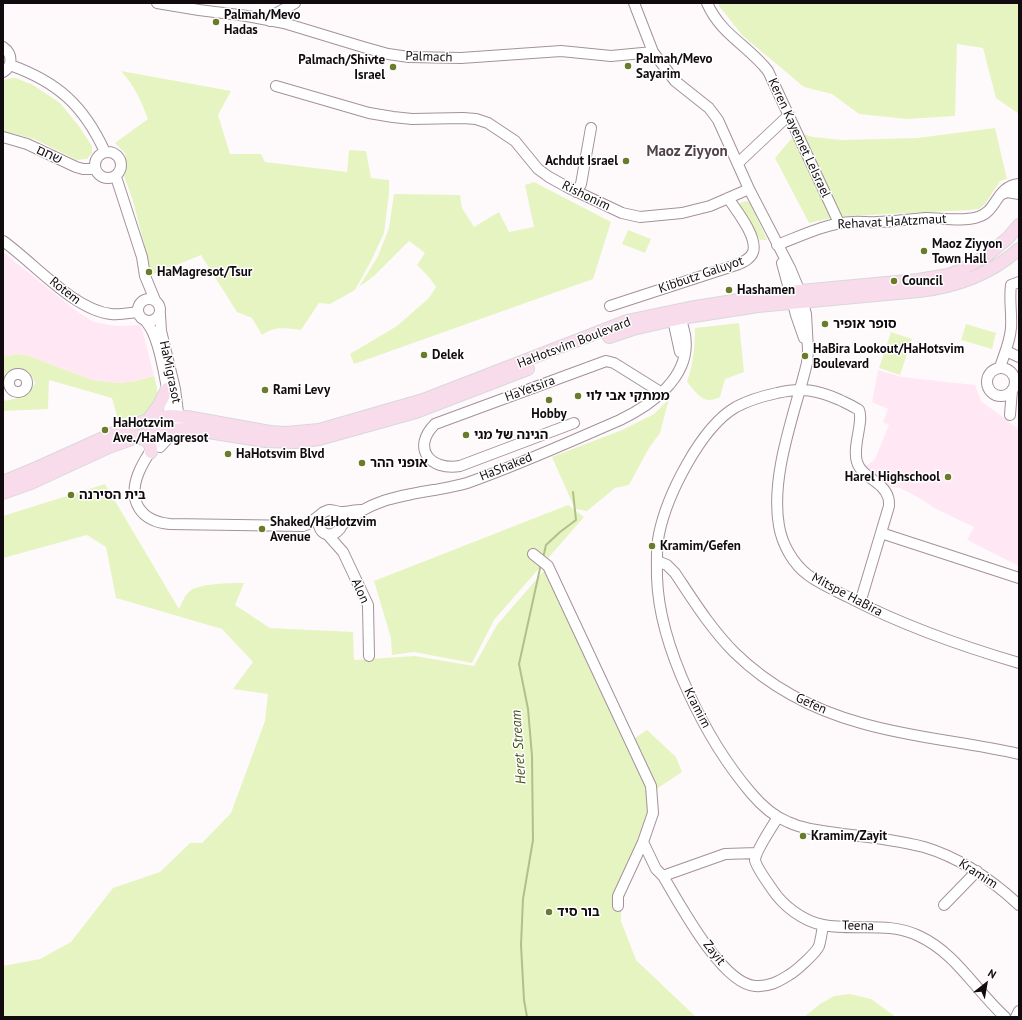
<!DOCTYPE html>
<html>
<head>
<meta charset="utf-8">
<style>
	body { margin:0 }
	#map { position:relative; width:1022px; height:1020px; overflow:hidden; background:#fefafc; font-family:"PT Sans",sans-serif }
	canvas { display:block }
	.frame { position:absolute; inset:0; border:4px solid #110b0f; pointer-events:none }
	.north { position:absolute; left:966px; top:964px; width:40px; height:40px; -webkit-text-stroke:3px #fff; paint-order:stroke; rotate:31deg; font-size:11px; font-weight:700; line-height:16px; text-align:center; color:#110b0f }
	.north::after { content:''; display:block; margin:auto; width:14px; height:18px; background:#110b0f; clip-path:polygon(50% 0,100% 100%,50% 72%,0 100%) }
</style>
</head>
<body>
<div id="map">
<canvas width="1022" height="1020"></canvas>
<div class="frame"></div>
<div class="north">N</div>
</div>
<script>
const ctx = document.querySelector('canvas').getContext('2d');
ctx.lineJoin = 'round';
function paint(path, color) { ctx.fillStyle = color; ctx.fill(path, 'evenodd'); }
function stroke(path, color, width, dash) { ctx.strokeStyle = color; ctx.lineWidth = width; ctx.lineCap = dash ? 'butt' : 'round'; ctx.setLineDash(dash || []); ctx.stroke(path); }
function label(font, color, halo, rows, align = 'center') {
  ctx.font = font + ' "PT Sans","Noto Sans Hebrew",sans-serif'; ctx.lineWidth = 3; ctx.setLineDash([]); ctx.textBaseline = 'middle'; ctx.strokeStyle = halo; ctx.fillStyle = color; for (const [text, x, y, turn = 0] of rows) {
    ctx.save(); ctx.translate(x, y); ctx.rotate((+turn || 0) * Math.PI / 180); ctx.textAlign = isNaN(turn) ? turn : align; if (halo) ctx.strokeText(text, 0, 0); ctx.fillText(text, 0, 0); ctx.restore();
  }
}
const built = new Path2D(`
	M3,252L78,312L94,322L116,326L141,325L154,376L136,381L118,383L92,380L29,356L17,354L3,357Z
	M878,370L902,377L975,385L981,401L1019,429V566L967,540L974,527L938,510L914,495L900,488L890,487L865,467L875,459L889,425L883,422L888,409L872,402Z`);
const green = new Path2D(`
	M719,3H1019V114L996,98L983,48L957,44L955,116L907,119L859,114L832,94L804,87L743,36L719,6Z
	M121,71L231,91L218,115L230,154H261L265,162L347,172L349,150L366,151L371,178L389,180V194L384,233L372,259L355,290L330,304L319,303L301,330C286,328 274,326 262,335L252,318L237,312L201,255L152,275L133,201L124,176L127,164L125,153L115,143L148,119C141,100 135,87 121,71Z
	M12,78H16L33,85L60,103L78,125L92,146V153L87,159L77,160L34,139L3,131V80Z
	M995,128L1007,179L1000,181L985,204L979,209L970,210L849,216L831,218L809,223L775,158L797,132L813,137L842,140L917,138Z
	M534,182L611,222L593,279L354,364L350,354L397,326L429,298L436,287L428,276L417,265L425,253L409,241L374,276L359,287L378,256L389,228L394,194L460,195L462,208L474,227L499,212L509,232L534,227L525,185Z
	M747,201L750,203L767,240H760L739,204L742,202Z
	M628,230L651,239L645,253L622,244Z
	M739,323L744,372L725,379L720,397C703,406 697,393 687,382C693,364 695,347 695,328Z
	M966,324L996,333L992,349L961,340Z
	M891,332L912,339L900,375L879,368Z
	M17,354L29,356L92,380L118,383L136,381L154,376C160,396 158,397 147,413L118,420L112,398L49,380L48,409L3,411V401C19,398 27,398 35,383C28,365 13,369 3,381V357Z
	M669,399L660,433L649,448L629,485L615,488L587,511L575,509L552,457L622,430L654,414Z
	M105,484L179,609C182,603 184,596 190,591C200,583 232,583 244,583L235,605L270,628L353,632L354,660L415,656L474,666L497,625L548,566L632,740L647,730L676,757L682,772L658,788L654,803L621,891V921L636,960L696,1017H3V966L40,959L71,942L113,888L160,872L190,843H202L231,813L265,721L268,694L233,689L253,662L222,629L116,598L106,547L87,535L3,558V516Z
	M568,505L584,517L494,620L472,663L414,652L392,655L391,638L374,581Z
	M850,994L871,999L896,1017H804L820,1004L834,996Z`);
const stream = new Path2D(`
	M543,558L546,545L560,532L576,520L573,492
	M527,1017L524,1000L521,945L523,899L533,840L532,756L528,709L519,664L541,564`);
const minor = new Path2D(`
	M157,3L199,10L247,16L284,23L363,47L388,54L409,57L461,58L561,51L611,56L653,52
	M634,3L653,52L675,81L709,108L718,120L749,189L790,268L800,292L806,314L808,350L807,363C795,413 770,475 779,526C782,544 793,564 808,575C820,584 836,591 850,598C904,626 961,646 1019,663
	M707,3C721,35 748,45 768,71L839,223
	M270,21L275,14L295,3
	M3,47C13,54 13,66 3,72
	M10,65C58,82 84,106 105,152
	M276,86L369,113L393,117L412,119L463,118L476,119L488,123L515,141L538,169L549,177L569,188L622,213L640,217L682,213L710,206L749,189
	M3,137L27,144L76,167L83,169H95
	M95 165a13 13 0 1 1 26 0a13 13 0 1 1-26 0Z
	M738,163L789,115
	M116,177L142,257L145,276L155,300
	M576,192L581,184L591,128
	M1000,195L1007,192L1019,194
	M3,241C34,263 74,310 111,314C120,315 129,313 138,312
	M777,245C801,236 826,223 853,222C861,221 869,223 877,222C893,222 910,219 926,218C942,218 962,222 978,217C997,212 996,186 1019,184
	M782,263L796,315L804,338
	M138 310a11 11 0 1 1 22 0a11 11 0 1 1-22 0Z
	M610,306L739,264C745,261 751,258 753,252C758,237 736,210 728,198
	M675,313L673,320L680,352
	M145,320C148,324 151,328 153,333C160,348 173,407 168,422C166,430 160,437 156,443C144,460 126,487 139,508C146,519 158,523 170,524L303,526L308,524L320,515
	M1006,351L1019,357
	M1000,367C1004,355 1010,342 1011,328C1012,314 1009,299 1011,285L1019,282
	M987 382a14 14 0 1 1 28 0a14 14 0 1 1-28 0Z
	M9 383a9 9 0 1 1 18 0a9 9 0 1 1-18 0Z
	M1010,415L1012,390
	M574,423L460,466C430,471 411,448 435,424L606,361L614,363L662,393
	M160,447L176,430L179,420L175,389L161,331L160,314
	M335,511C356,526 325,546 319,526C317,522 318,518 321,514C323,512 326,511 329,510C333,510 338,512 342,512C348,512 355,510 361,510
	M342,525C370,500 399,496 434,490C445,488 457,486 467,483C519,465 569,442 620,420C651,405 692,377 685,335C683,327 682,319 677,312
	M881,533L1019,578
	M327,534L343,552L368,605L369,656
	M533,554L548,566L651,786L653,813L643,842L618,896V906
	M657,561L667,565L675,573C693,600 711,629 735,653C770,687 814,710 861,723C912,738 967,742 1019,754
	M860,603L889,506C889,503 889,499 888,497C883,481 862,478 857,462C852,446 864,422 859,410C853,406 846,403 840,400C817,390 802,387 777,393C763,396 749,400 736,407C701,427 667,495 659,534C656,548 657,563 657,577C659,647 706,740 751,793C761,805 773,816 788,822C805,830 824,831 843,834C870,837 897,840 924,847C961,858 991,879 1019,905
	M778,817C773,825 755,852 755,860C756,867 768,883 772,889C783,906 803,921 823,925C855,931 888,921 919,936C956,953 976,991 1005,1017
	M643,842L656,869L663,876
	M757,853L725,854L663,876C679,903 722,984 755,986C768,987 778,982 789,975C796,971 816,953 819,946C821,939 822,932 823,925
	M944,905L977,871
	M1016,1017L1019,1011`);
const major = new Path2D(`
	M609,337L633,329L681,318L758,306L919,291C955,287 991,274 1019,249
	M148,420L159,405L167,389
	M135,437C144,438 152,441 151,452
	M3,482L39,467L132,425L148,420L170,416L187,417L270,432L286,433L319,430L423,400L627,321L689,308L790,292L918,280L948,275L961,270L986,256L1008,238L1019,225
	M3,493L31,483L109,447L148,433L165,430L185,429L202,431L265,441L296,442L319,439L416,412L528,369`);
const markers = [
	[216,22,4,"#6a7b29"],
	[628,66,4,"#6a7b29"],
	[393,67,4,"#6a7b29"],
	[626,161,4,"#6a7b29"],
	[924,251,4,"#6a7b29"],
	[149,272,4,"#6a7b29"],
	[894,281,4,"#6a7b29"],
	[729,290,4,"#6a7b29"],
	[825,324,4,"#6a7b29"],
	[424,355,4,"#6a7b29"],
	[805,356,4,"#6a7b29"],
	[265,390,4,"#6a7b29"],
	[578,396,4,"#6a7b29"],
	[549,400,4,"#6a7b29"],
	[105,430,4,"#6a7b29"],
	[466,435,4,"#6a7b29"],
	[228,454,4,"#6a7b29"],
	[362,463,4,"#6a7b29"],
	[948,477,4,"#6a7b29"],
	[71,495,4,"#6a7b29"],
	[262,529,4,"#6a7b29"],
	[652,546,4,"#6a7b29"],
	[803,836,4,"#6a7b29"],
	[549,912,4,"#6a7b29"]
];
const poiNames = [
	["Palmah/Mevo",224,15],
	["Hadas",224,30],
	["Palmah/Mevo",636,59],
	["Sayarim",636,74],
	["Palmach/Shivte",385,60,"right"],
	["Israel",385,75,"right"],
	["Achdut Israel",618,161,"right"],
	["Maoz Ziyyon",932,244],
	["Town Hall",932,259],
	["HaMagresot/Tsur",157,272],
	["Council",902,281],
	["Hashamen",737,290],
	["סופר אופיר",833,324],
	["HaBira Lookout/HaHotsvim",813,349],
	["Boulevard",813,364],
	["Delek",432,355],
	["Rami Levy",273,390],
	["ממתקי אבי לוי",586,396],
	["Hobby",549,414,"center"],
	["HaHotzvim",113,423],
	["Ave./HaMagresot",113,438],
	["הגינה של מגי",474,435],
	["HaHotsvim Blvd",236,454],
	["אופני ההר",370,463],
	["Harel Highschool",940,477,"right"],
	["בית הסירנה",79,495],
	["Shaked/HaHotzvim",270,522],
	["Avenue",270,537],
	["Kramim/Gefen",660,546],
	["Kramim/Zayit",811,836],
	["בור סיד",557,912]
];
const streetNames = [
	["Palmach",429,57,2],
	["Keren Kayemet LeIsrael",799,138,65],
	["שחם",49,155,26],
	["Rishonim",586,196,26],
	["Rehavat HaAtzmaut",892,222,-3],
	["Kibbutz Galuyot",701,275,-19],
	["Rotem",65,291,38],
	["HaHotsvim Boulevard",574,343,-21],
	["HaMigrasot",170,372,78],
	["HaYetsira",530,389,-20],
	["HaShaked",506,467,-22],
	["Alon",360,591,66],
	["Mitspe HaBira",847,595,28],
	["Gefen",811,704,24],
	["Kramim",697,708,63],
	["Kramim",978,874,33],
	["Teena",858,926,1],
	["Zayit",714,953,52]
];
const waterNames = [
	["Heret Stream",519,747,-94]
];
const quarterNames = [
	["Maoz Ziyyon",687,152]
];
paint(built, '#ffe8f4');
paint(green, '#e6f4c1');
stroke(stream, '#b1bf8b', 2);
stroke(minor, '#a4919b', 12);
stroke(major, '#d9d8d9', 14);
stroke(minor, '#fff', 10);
stroke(major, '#f8dceb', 12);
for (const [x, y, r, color] of markers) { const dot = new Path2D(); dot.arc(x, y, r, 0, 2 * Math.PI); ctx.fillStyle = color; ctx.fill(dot); stroke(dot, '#fff', 1.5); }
label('bold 13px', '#110b0f', '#fff', poiNames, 'left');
label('13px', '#110b0f', '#fff', streetNames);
label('italic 14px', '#47531a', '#fff', waterNames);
label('bold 15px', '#52424b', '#fff', quarterNames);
</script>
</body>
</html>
